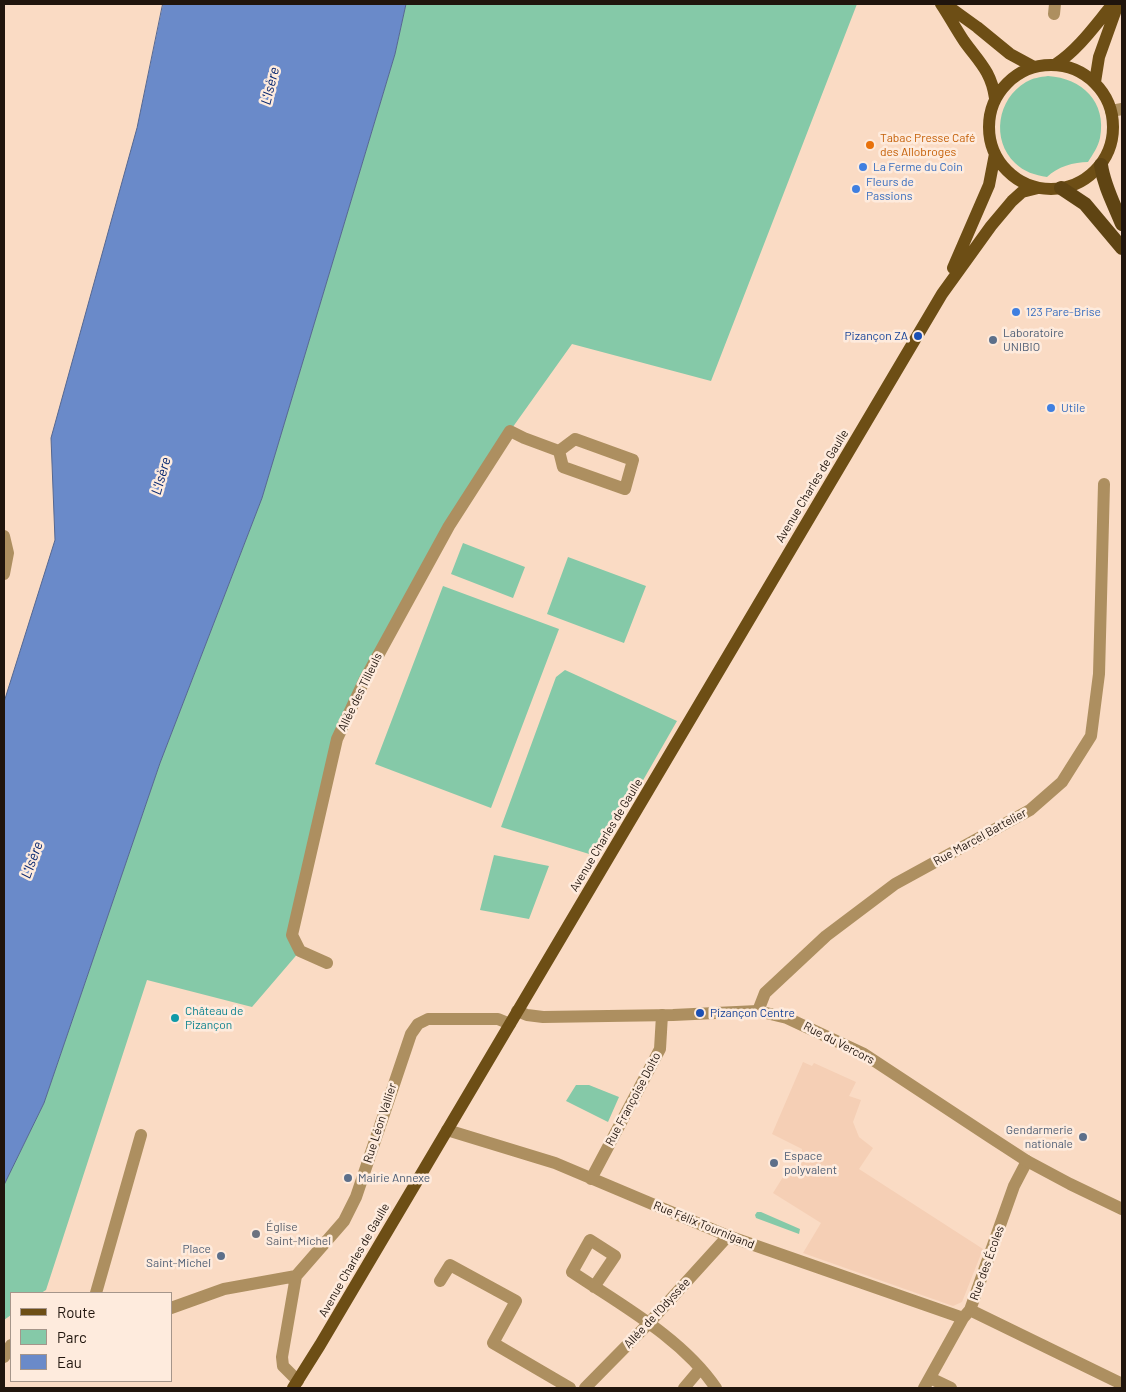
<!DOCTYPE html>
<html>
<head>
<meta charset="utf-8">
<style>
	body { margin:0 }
	#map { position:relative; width:1126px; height:1392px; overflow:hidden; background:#fadbc4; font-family:Barlow,sans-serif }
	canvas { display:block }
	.frame { position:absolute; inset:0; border:5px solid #20150d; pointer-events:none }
	.legend { position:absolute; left:10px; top:1292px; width:162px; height:90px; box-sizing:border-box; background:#feebdd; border:1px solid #a5958a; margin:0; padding:6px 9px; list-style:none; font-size:15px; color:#20150d }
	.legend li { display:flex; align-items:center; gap:10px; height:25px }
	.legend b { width:25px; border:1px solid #a5958a }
</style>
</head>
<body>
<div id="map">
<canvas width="1126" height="1392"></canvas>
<div class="frame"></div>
<ul class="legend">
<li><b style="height:6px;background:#6d4e15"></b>Route</li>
<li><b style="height:14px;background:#85c9a8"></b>Parc</li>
<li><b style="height:14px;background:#6a8ac9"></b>Eau</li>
</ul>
</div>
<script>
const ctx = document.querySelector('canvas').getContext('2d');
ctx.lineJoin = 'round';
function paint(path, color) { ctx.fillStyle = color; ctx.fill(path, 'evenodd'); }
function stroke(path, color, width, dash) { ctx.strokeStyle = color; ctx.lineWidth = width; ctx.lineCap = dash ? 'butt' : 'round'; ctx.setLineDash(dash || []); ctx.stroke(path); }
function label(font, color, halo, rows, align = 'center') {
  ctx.font = font + ' Barlow,sans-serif'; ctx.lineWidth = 5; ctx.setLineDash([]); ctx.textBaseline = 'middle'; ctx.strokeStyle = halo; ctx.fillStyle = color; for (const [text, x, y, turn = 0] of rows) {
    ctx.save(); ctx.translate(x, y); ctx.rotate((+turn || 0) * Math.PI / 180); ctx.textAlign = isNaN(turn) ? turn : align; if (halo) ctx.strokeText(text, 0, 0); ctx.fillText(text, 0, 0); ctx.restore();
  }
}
const built = new Path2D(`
	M803,1062L812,1066L814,1063L856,1082L849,1096L861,1100L853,1122L859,1137L873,1148L859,1169L983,1249L962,1302L953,1306L803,1253L821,1223L773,1193L783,1177L789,1178L801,1158L802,1149L772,1134Z`);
const green = new Path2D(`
	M406,4H857L711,381L572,344L510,431L453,520L338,739L292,935L300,951L252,1007L147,980L46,1290L41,1293H11V1315L4,1320V1185L44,1103L160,763L262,498L395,54Z
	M1048,76C1082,78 1107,102 1100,138C1098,147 1093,154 1088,162C1074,162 1057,167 1047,177C1035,175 1024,172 1015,163C991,140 997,99 1026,82C1033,78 1040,77 1048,76Z
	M463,543L525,567L513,598L451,574Z
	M568,557L646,586L624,643L547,614Z
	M443,586L559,629L491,808L375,764Z
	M565,670L677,721L599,857L501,827L556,677Z
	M494,855L549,866L529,919L480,910Z
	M576,1085H589L619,1097L608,1122L566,1101Z
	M757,1212H761L800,1229L799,1234L756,1218L755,1215Z`);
const water = new Path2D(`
	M163,4H406L395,54L262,498L160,763L44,1103L4,1185V702L55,540L51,438L137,128Z`);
const minor = new Path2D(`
	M1054,14L1055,4
	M4,536L8,553L4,574
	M327,963L300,951L292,935L337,739L364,681L449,526L510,431L524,438L559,451L563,467L625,489L633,460L575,439L559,451
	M758,1011L765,993L826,936L895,884L1030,810L1062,782L1091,736L1099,674L1104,484
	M447,1130L555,1163L728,1236L963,1318
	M591,1179L660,1049L662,1015
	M440,1281L450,1265L516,1301L493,1343L570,1388
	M594,1287L615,1256L590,1240L572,1272C621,1305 682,1338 716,1388
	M96,1293L141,1135
	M171,1308L224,1289L296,1276
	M970,1310L1122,1384
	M4,1357L11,1345
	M930,1378L951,1388
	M298,1381L283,1366L282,1357L296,1276L344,1221L356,1197L411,1034L418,1024L428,1019H498L510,1024
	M585,1388L649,1323L728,1236
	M684,1388L700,1369
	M924,1388L963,1318L970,1310L1014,1186L1027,1161`);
const tertiary = new Path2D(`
	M1111,111L1122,109
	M517,1011L527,1015L543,1017L673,1015L758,1011L787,1018L864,1054L990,1137L1027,1161L1070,1184L1122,1209`);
const primary = new Path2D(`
	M941,4C949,16 956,29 964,41C979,62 991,71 995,98
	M945,4L977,27L1010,54L1034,67
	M1056,64C1079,49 1096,24 1113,4
	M989 127a62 62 0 1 1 124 0a62 62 0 1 1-124 0Z
	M1095,82L1099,57L1118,4
	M953,268L989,185L995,154
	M293,1388L320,1345L942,294L991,226L1012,201L1022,192L1038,188`);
const trunk = new Path2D(`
	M1101,165C1104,186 1114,204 1122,224
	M1061,188L1085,204L1122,248`);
const markers = [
	[870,145,5,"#e8710a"],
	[863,167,5,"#3f7fe0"],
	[856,189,5,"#3f7fe0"],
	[1016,312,5,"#3f7fe0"],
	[918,336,5,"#1a4fb4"],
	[993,340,5,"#5c6f8a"],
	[1051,408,5,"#3f7fe0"],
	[700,1013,5,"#1a4fb4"],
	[175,1018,5,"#0f9aa8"],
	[1083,1137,5,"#5c6f8a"],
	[774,1163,5,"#5c6f8a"],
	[348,1178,5,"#5c6f8a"],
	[256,1234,5,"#6b7280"],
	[221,1256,5,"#5c6f8a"]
];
const foodNames = [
	["Tabac Presse Café",880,138],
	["des Allobroges",880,152]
];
const shopNames = [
	["La Ferme du Coin",873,167],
	["Fleurs de",866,182],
	["Passions",866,196],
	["123 Pare-Brise",1026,312],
	["Utile",1061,408]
];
const serviceNames = [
	["Laboratoire",1003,333],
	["UNIBIO",1003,347],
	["Gendarmerie",1073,1130,"right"],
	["nationale",1073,1144,"right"],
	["Espace",784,1156],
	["polyvalent",784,1170],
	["Mairie Annexe",358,1178],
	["Place",211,1249,"right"],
	["Saint-Michel",211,1263,"right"]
];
const transitNames = [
	["Pizançon ZA",908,336],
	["Pizançon Centre",710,1013,"left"]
];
const streetNames = [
	["Avenue Charles de Gaulle",812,486,-59],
	["Allée des Tilleuls",360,692,-64],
	["Avenue Charles de Gaulle",606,835,-59],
	["Rue Marcel Battelier",980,837,-29],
	["Rue du Vercors",839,1043,27],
	["Rue Françoise Dolto",633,1099,-62],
	["Rue Léon Vallier",380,1123,-72],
	["Rue Félix Tournigand",704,1225,22],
	["Avenue Charles de Gaulle",354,1260,-60],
	["Rue des Écoles",987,1263,-70],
	["Allée de l'Odyssée",657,1313,-47]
];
const cultureNames = [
	["Château de",185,1011],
	["Pizançon",185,1025]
];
const worshipNames = [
	["Église",266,1227],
	["Saint-Michel",266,1241]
];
const waterNames = [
	["L'Isère",270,86,-76],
	["L'Isère",161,476,-74],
	["L'Isère",32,860,-70]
];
paint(built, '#f5cfb5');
paint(green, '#85c9a8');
paint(water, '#6a8ac9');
stroke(water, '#546791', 1);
stroke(minor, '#ad8f60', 12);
stroke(tertiary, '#ad8f60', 12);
stroke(primary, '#6d4e15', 12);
stroke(trunk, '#5f4413', 14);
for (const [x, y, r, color] of markers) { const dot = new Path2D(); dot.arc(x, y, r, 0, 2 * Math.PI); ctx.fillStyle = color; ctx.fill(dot); stroke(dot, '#feebdd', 2); }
label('12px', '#c56008', '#feebdd', foodNames, 'left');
label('12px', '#366cbe', '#feebdd', shopNames, 'left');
label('12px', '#4e5e75', '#feebdd', serviceNames, 'left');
label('12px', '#164399', '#feebdd', transitNames, 'right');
label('12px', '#20150d', '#feebdd', streetNames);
label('12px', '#0d838f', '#feebdd', cultureNames, 'left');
label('12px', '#5b616d', '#feebdd', worshipNames, 'left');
label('italic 14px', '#06266f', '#feebdd', waterNames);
</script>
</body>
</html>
